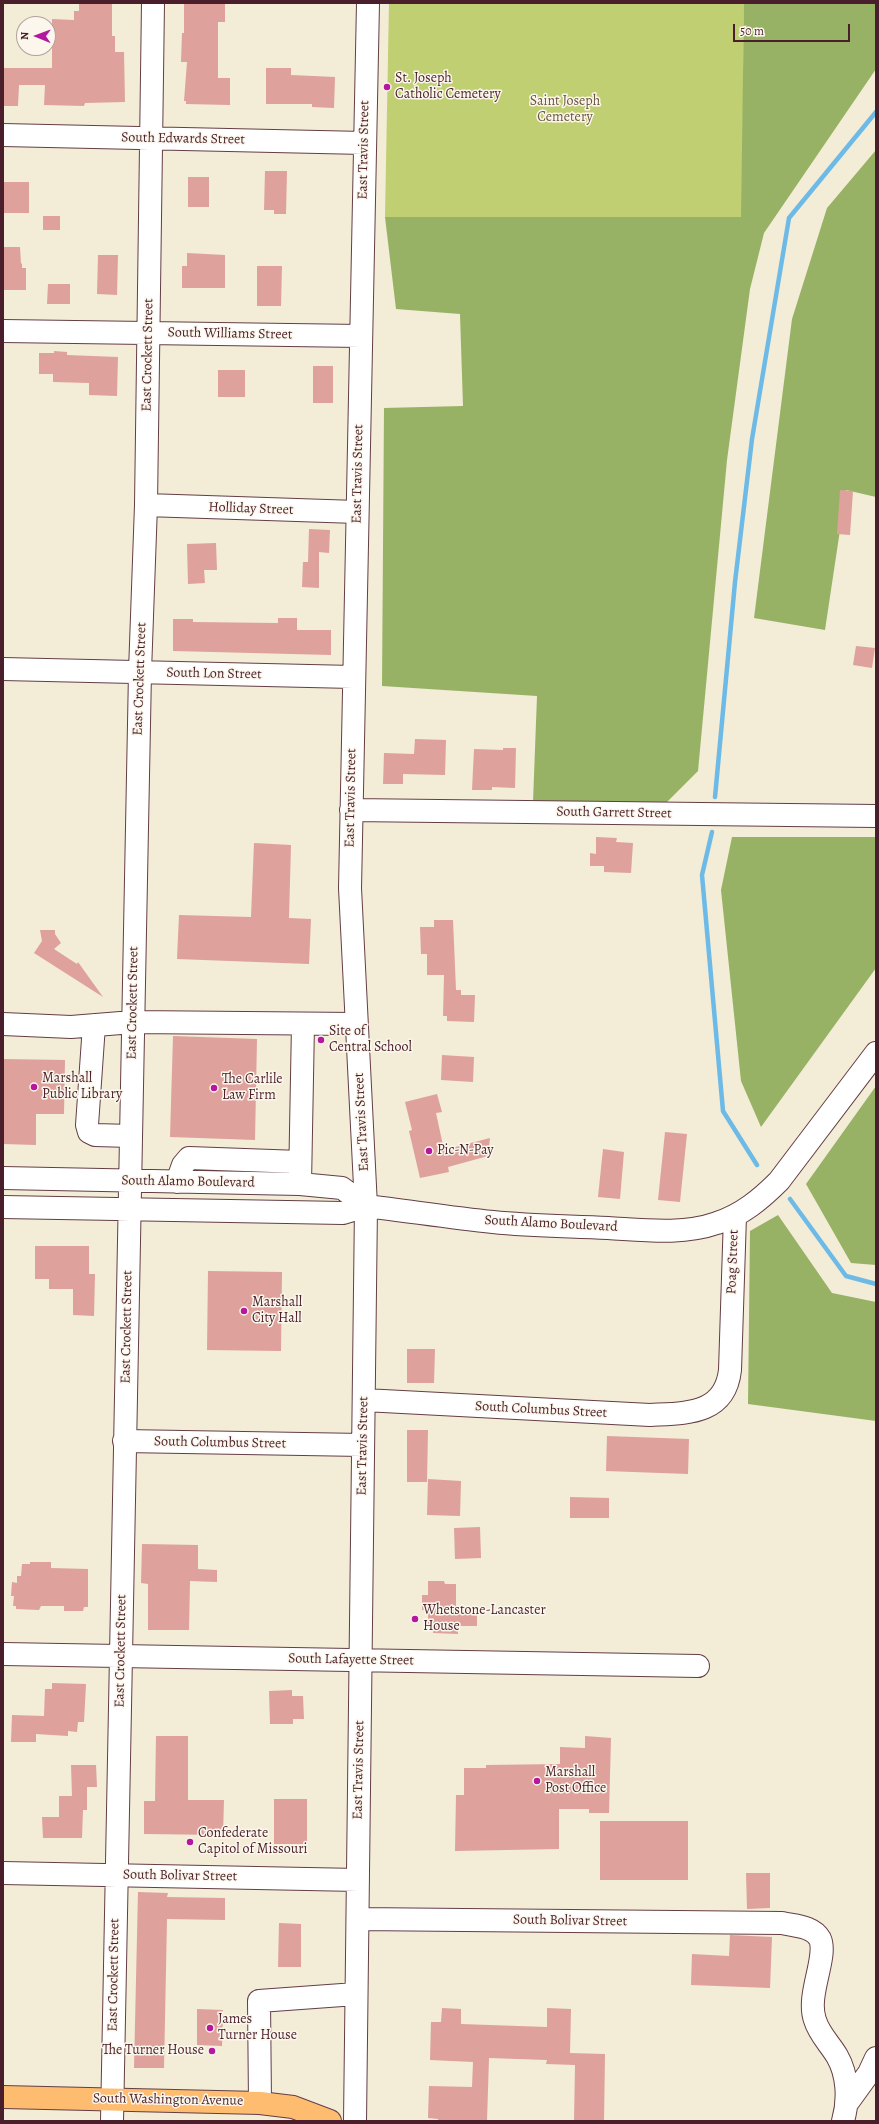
<!DOCTYPE html>
<html>
<head>
<meta charset="utf-8">
<style>
	body { margin:0 }
	#map { position:relative; width:879px; height:2124px; overflow:hidden; background:#f3ecd6; font-family:Alegreya,serif }
	canvas { display:block }
	.frame { position:absolute; inset:0; border:4px solid #4a1f2b; pointer-events:none }
	.north { position:absolute; left:16px; top:16px; width:40px; height:40px; box-sizing:border-box; background:#fbf7ec; border:1px solid #b4a19f; border-radius:50%; rotate:271deg; font-size:11px; font-weight:700; line-height:16px; text-align:center; color:#4a1f2b }
	.north::after { content:''; display:block; margin:auto; width:14px; height:18px; background:#b5179e; clip-path:polygon(50% 0,100% 100%,50% 72%,0 100%) }
	.scale { position:absolute; left:733px; top:24px; width:117px; height:18px; box-sizing:border-box; border:2px solid #4a1f2b; border-top:0; padding-left:5px; font-size:12px; line-height:14px; white-space:nowrap; color:#4a1f2b; -webkit-text-stroke:3px #fbf7ec; paint-order:stroke }
</style>
</head>
<body>
<div id="map">
<canvas width="879" height="2124"></canvas>
<div class="frame"></div>
<div class="north">N</div>
<div class="scale">50 m</div>
</div>
<script>
const ctx = document.querySelector('canvas').getContext('2d');
ctx.lineJoin = 'round';
function paint(path, color) { ctx.fillStyle = color; ctx.fill(path, 'evenodd'); }
function stroke(path, color, width, dash) { ctx.strokeStyle = color; ctx.lineWidth = width; ctx.lineCap = dash ? 'butt' : 'round'; ctx.setLineDash(dash || []); ctx.stroke(path); }
function label(font, color, halo, rows, align = 'center') {
  ctx.font = font + ' Alegreya,serif'; ctx.lineWidth = 3; ctx.setLineDash([]); ctx.textBaseline = 'middle'; ctx.strokeStyle = halo; ctx.fillStyle = color; for (const [text, x, y, turn = 0] of rows) {
    ctx.save(); ctx.translate(x, y); ctx.rotate((+turn || 0) * Math.PI / 180); ctx.textAlign = isNaN(turn) ? turn : align; if (halo) ctx.strokeText(text, 0, 0); ctx.fillText(text, 0, 0); ctx.restore();
  }
}
const green = new Path2D(`
	M389,3H744L742,217H385Z`);
const forest = new Path2D(`
	M744,3H876V69L764,233L750,289L727,460L698,771L667,802H533L537,696L382,686L384,408L463,406L460,314L396,309L385,217H741Z
	M876,150V497L846,490L825,630L754,618L792,319L827,208Z
	M732,837H876V968L761,1127L741,1081L721,890Z
	M876,1086V1265L851,1263L806,1184Z
	M778,1215L832,1293L876,1302V1421L748,1404L750,1231Z`);
const stream = new Path2D(`
	M715,797L735,582L752,439L789,218L876,112
	M712,832L702,875L723,1111L757,1165
	M790,1199L846,1276L876,1284`);
const building = new Path2D(`
	M79,3H112V36H115V52H124L125,102L85,103L84,106L44,105L45,85H19L18,106H3V68H52V19L74,20V11H79Z
	M184,3H225V22H218V78H230V105L186,104V101H184L187,62H181L182,33H184Z
	M266,68H291V75L335,77L334,108L312,107V104H266Z
	M265,171H287L286,214H274V210H264Z
	M188,177H209V207H188Z
	M3,182H29V213H3Z
	M43,216H60V230H43Z
	M3,247H20L21,264L22,263V268H26V290H3Z
	M187,253L225,255V288H182V266H187Z
	M98,255H118L117,295L97,294Z
	M257,266H282L281,306H257Z
	M48,284H70V304H47Z
	M54,351L67,352V355L118,357L117,396L89,395V383L53,382V374H39V353H54Z
	M313,366H333V403H313Z
	M218,370H245V397H218Z
	M840,490L853,491L850,535L837,534Z
	M309,529L330,530L329,553L319,552V588L302,587L303,562H308Z
	M216,543L217,570H204L205,583L188,584L187,544Z
	M278,618H297V630H331V655L173,651V619H193V622L278,623Z
	M856,646L875,648L872,668L853,665Z
	M415,739L446,740L445,775L403,774V784H383L384,753L414,754Z
	M503,748H516L515,788L492,787V790H472L474,749L503,750Z
	M596,837L617,838L616,842L633,843L631,873L604,872V866H590V853L596,854Z
	M254,843L291,845L289,918L311,919L309,964L177,959L179,915L251,917Z
	M434,920H453L456,990H461V995H475L474,1022L447,1021V1016H443L444,975H427V954H421L420,927H434Z
	M40,930H55V934L61,943L54,949L77,964L78,962L103,997L34,953L42,941Z
	M173,1036L257,1039L255,1140L170,1137Z
	M442,1055L474,1057L473,1082L441,1080Z
	M3,1059L65,1060L64,1114H36V1145L3,1144Z
	M437,1094L442,1112L436,1113L444,1150L490,1138L488,1156L448,1167L449,1172L420,1178L409,1131L412,1130L405,1102Z
	M665,1132L687,1134L680,1202L658,1200Z
	M603,1149L624,1152L620,1199L598,1197Z
	M35,1246H89V1274H95L94,1316L73,1315V1289H49V1279H35Z
	M208,1271L282,1272L281,1351L207,1350Z
	M407,1349H435L434,1383H407Z
	M407,1430H428L427,1482H407Z
	M607,1436L689,1439L688,1474L606,1471Z
	M428,1479L461,1481L460,1516L427,1515Z
	M570,1497L609,1498V1518H570Z
	M480,1527L481,1558L455,1559L454,1528Z
	M142,1544L198,1545V1569L217,1570V1582L190,1581L189,1630H148V1584L141,1583Z
	M30,1562H51V1568L88,1569V1607H84L83,1611H64V1606H41L39,1610L16,1609V1606H13L14,1596H11L12,1582L17,1583V1576H21L22,1564H30Z
	M428,1581H444L445,1584H456V1610H477V1626H458V1634L433,1633V1627H428V1610H422V1595H428Z
	M52,1683L86,1684L84,1722H78L77,1732L68,1731V1736L36,1734V1742H11L12,1715L44,1716L45,1689H52Z
	M292,1690V1696H303L304,1719H293V1724H270L269,1691Z
	M156,1736H188V1800H224L223,1835L144,1834V1801H155Z
	M585,1736L611,1738L609,1813H589V1809H559V1849L455,1851L456,1795H464V1768H486V1765L560,1764V1747L585,1748Z
	M71,1765H96L97,1787H87V1810H83L82,1838H43L42,1817H59V1796H72Z
	M274,1799H307V1844H274Z
	M600,1821H688V1880H600Z
	M746,1873H770V1908L747,1909Z
	M138,1892L168,1893L167,1897L225,1898V1920L167,1919L164,2068H134Z
	M279,1923L301,1924V1967H278Z
	M730,1935L772,1937L770,1988L691,1985L692,1954L729,1956Z
	M442,2008L461,2009V2024L547,2027V2008L571,2009L570,2053L605,2054L604,2121H574L575,2065L546,2064L547,2060L489,2058L487,2121H438V2119L428,2118L429,2086L472,2087L473,2062L430,2060L431,2022H441Z
	M197,2009L223,2010L222,2046L197,2045Z`);
const minor = new Path2D(`
	M3,135L364,143
	M3,331L361,336
	M146,505L357,512
	M3,669L353,677
	M351,810L876,816
	M3,1024L71,1027L133,1022L356,1024
	M94,1025L87,1125L89,1132L95,1135L131,1136
	M3,1178L300,1184L342,1188L366,1206
	M177,1182L183,1165L189,1158L300,1162
	M300,1184L303,1024
	M3,1207L343,1213L366,1206C409,1211 451,1218 493,1222C531,1226 570,1226 608,1228C644,1230 683,1235 717,1223C742,1215 761,1199 779,1181L876,1053
	M364,1400L650,1415C686,1413 725,1415 730,1370L735,1216
	M124,1441L363,1445
	M3,1654L698,1666
	M3,1873L358,1880
	M358,1919L782,1923C795,1926 813,1926 820,1939C828,1957 806,1995 815,2020C819,2034 830,2044 837,2056C848,2075 849,2100 843,2121
	M848,2102L869,2073L876,2058
	M260,2103L259,2001L356,1994
	M112,2121L140,672L146,505L153,3
	M355,2121L366,1206L350,888L368,3`);
const major = new Path2D(`
	M3,2097L260,2103L293,2107L330,2121`);
const markers = [
	[387,87,4,"#b5179e"],
	[321,1040,4,"#b5179e"],
	[34,1087,4,"#b5179e"],
	[214,1088,4,"#b5179e"],
	[429,1151,4,"#b5179e"],
	[244,1311,4,"#b5179e"],
	[415,1619,4,"#b5179e"],
	[537,1781,4,"#b5179e"],
	[190,1842,4,"#b5179e"],
	[210,2028,4,"#b5179e"],
	[212,2051,4,"#b5179e"]
];
const poiNames = [
	["St. Joseph",395,79],
	["Catholic Cemetery",395,95],
	["Site of",329,1032],
	["Central School",329,1048],
	["Marshall",42,1079],
	["Public Library",42,1095],
	["The Carlile",222,1080],
	["Law Firm",222,1096],
	["Pic-N-Pay",437,1151],
	["Marshall",252,1303],
	["City Hall",252,1319],
	["Whetstone-Lancaster",423,1611],
	["House",423,1627],
	["Marshall",545,1773],
	["Post Office",545,1789],
	["Confederate",198,1834],
	["Capitol of Missouri",198,1850],
	["James",218,2020],
	["Turner House",218,2036],
	["The Turner House",204,2051,"right"]
];
const parkNames = [
	["Saint Joseph",565,102],
	["Cemetery",565,118]
];
const streetNames = [
	["South Edwards Street",183,139,1],
	["East Travis Street",364,150,-89],
	["South Williams Street",230,334,1],
	["East Crockett Street",148,355,-89],
	["East Travis Street",358,474,-89],
	["Holliday Street",251,509,2],
	["South Lon Street",214,674,1],
	["East Crockett Street",140,679,-88],
	["East Travis Street",351,798,-89],
	["South Garrett Street",614,813,1],
	["East Crockett Street",133,1003,-89],
	["East Travis Street",362,1122,-93],
	["South Alamo Boulevard",188,1182,1],
	["South Alamo Boulevard",551,1224,3],
	["Poag Street",733,1262,-88],
	["East Crockett Street",127,1327,-89],
	["South Columbus Street",541,1410,3],
	["South Columbus Street",220,1443,1],
	["East Travis Street",363,1446,-89],
	["East Crockett Street",121,1651,-89],
	["South Lafayette Street",351,1660,1],
	["East Travis Street",359,1770,-89],
	["South Bolivar Street",180,1876,1],
	["South Bolivar Street",570,1921,1],
	["East Crockett Street",114,1975,-89],
	["South Washington Avenue",168,2100,1]
];
paint(green, '#bfcf72');
paint(forest, '#97b264');
stroke(stream, '#6dbae7', 4.5);
paint(building, '#dea19c');
stroke(minor, '#633e45', 24);
stroke(major, '#633e45', 24);
stroke(minor, '#fff', 22);
stroke(major, '#fdbc70', 22);
for (const [x, y, r, color] of markers) { const dot = new Path2D(); dot.arc(x, y, r, 0, 2 * Math.PI); ctx.fillStyle = color; ctx.fill(dot); stroke(dot, '#fbf7ec', 1.5); }
label('14px', '#4a1f2b', '#fbf7ec', poiNames, 'left');
label('14px', '#6d5440', '#fbf7ec', parkNames);
label('14px', '#4a1f2b', '#fbf7ec', streetNames);
</script>
</body>
</html>
